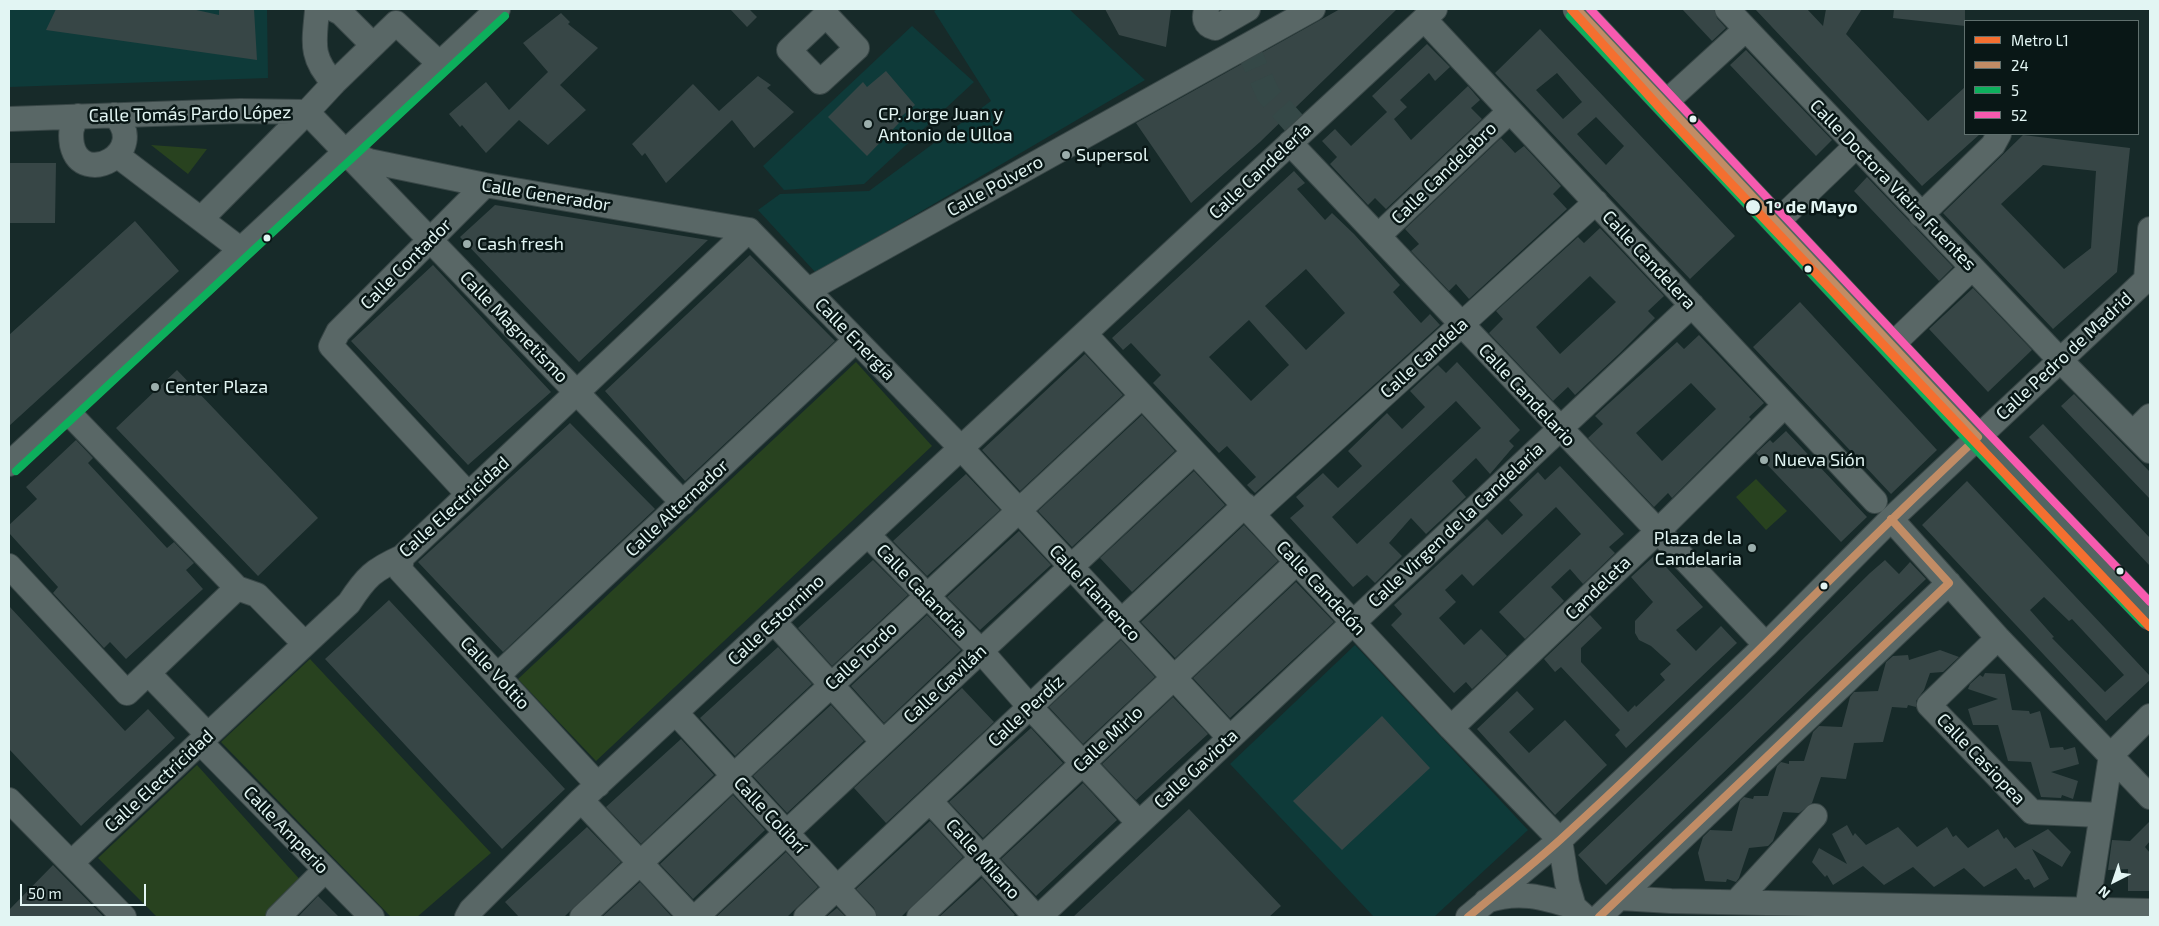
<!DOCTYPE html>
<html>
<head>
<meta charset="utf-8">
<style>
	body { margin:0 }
	#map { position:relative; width:2159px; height:926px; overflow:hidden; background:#172a29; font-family:"Exo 2",sans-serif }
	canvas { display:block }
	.frame { position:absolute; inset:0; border:10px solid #e2f5f3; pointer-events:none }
	.legend { position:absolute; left:1964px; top:20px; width:175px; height:115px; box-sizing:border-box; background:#091716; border:1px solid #60706e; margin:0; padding:6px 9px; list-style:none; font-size:15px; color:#e2f5f3 }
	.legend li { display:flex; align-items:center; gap:10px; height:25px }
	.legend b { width:25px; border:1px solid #60706e }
	.north { position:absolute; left:2089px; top:856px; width:50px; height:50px; -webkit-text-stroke:4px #091716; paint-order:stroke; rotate:221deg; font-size:14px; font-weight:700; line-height:20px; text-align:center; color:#e2f5f3 }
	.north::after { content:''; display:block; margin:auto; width:18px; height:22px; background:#e2f5f3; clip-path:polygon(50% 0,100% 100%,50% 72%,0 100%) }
	.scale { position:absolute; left:20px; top:884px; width:126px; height:22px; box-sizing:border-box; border:2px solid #e2f5f3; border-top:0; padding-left:6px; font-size:15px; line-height:18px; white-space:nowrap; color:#e2f5f3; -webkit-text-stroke:4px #091716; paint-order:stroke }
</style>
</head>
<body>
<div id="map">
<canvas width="2159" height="926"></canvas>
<div class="frame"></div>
<ul class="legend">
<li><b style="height:6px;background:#f46f30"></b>Metro L1</li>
<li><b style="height:6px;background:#c18c65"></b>24</li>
<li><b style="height:6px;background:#0daf5c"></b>5</li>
<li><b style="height:6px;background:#f75aaf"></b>52</li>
</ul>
<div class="north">N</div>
<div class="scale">50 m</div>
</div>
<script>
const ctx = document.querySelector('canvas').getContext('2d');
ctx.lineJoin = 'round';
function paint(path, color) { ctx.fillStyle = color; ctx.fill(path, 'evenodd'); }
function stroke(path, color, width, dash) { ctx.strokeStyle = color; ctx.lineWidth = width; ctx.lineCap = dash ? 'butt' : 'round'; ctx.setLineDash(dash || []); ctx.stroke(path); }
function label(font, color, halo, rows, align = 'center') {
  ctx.font = font + ' "Exo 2",sans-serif'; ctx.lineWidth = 5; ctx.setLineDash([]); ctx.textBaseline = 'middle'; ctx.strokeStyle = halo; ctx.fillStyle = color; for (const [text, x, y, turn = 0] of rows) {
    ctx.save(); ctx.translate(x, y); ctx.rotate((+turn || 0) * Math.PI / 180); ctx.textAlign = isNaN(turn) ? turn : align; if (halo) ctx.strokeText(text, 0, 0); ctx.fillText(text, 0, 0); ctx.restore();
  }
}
const built = new Path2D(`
	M9,9H267L268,78L9,87Z
	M938,9H1069L1145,80L816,273L758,210L780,194L869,191L991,101L934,11Z
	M912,26L974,82L864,184L784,190L763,166Z
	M1355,645L1528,830L1434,917H1374L1230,764Z`);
const green = new Path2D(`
	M151,145L207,149L188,174Z
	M856,362L932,446L596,761L518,679Z
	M1756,479L1787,511L1766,530L1736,497Z
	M310,659L491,853L417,917H391L221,742Z
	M197,765L312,893L288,917H157L98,858Z`);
const building = new Path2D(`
	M56,9H192L219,15V9H254L257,60L46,30Z
	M730,9H749L757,17L747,27Z
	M1105,9H1171L1166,47L1119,35Z
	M1340,9H1397L1260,142L1191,203L1136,123Z
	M1682,9H1714L1717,18L1726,28L1712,41Z
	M1755,9H1807L1823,26L1826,9H1862L1846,34L1928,121L1965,87V134H1980L1922,186Z
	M1894,9H1965V26L1893,18Z
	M561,13L570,22L568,24L598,48L560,85L586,110L548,145L519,120L486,153L462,125L460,127L449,114L486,82L509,110L548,72L523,43Z
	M1540,29L1735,236L1690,279L1495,73ZM1557,73L1582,102L1563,119L1536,90ZM1596,117L1624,146L1606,165L1577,134Z
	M1427,44L1450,67L1435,81L1429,73L1414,87L1400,100L1407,107L1394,119L1411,140L1468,86L1480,100L1471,108L1482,119L1386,209L1375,198L1368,205L1330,164L1337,157L1322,141L1335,129L1351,146L1387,112L1372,96Z
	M1746,50L1832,140L1816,156L1730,65Z
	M886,71L915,105L897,120L899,123L867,156L828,117L863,82L867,87Z
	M758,76L771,85L767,88L794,112L754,148L732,120L666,183L645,153L642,156L632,144L693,84L719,111Z
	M2023,135L2130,148L2117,272L2053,329L1943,213ZM2043,165L2096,171L2091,248L2064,269L2001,204Z
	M1501,138L1515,153L1524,146L1561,186L1553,194L1567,209L1469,299L1456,284L1449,291L1411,251L1419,244L1405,229Z
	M9,163H56L55,223H9Z
	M1294,171L1305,183L1297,189L1325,220L1332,213L1354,234L1400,285L1393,292L1421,323L1430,314L1440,325L1255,493L1247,485L1256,477L1227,446L1219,453L1153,383L1161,375L1131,343L1123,350L1112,338ZM1306,269L1345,313L1306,350L1265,306ZM1249,320L1289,365L1251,401L1209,357Z
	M1867,177L1953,267L1939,281L1854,191Z
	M495,205L708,240L579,362L460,237Z
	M135,221L179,271L9,426V335Z
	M1600,228L1664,296L1648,311L1655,318L1619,354L1575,395L1568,387L1553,401L1489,333L1503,319L1496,311L1578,237L1584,243ZM1590,276L1616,302L1560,354L1536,327Z
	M750,255L835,341L685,481L605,391Z
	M433,265L551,392L468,465L351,341Z
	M1973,288L2032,350L1988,392L1929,329Z
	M1800,302L1937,450L1891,494L1753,347Z
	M1699,335L1764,403L1749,417L1751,419L1672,498L1668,493L1654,507L1588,438L1603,424L1595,416L1608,404L1677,342L1684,349ZM1691,383L1716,409L1662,461L1636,433Z
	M1085,354L1123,395L1020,491L982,450Z
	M1457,362L1520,430L1509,441L1514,446L1490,474L1476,458L1452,481L1466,497L1426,534L1411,518L1389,543L1402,556L1375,583L1367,575L1353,587L1290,518L1304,506L1296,497L1323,473L1338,488L1362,466L1348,451L1387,413L1402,429L1425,407L1410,391L1438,365L1446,373ZM1456,401L1481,428L1357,544L1332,517Z
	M177,370L318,518L258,576L116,428Z
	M2074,394L2150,472V499L2061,406Z
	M1142,415L1175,451L1072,547L1038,511Z
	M570,423L655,509L503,652L418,562Z
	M2043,424L2150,538V566L2029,437Z
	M1786,431L1867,517L1841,542L1756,453L1770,440L1773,443Z
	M76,440L93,458L88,463L167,548L174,542L194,563L186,570L203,589L126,659L110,642L104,648L53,593L58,587L9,533V525L37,499L26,487Z
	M1560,466L1624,534L1609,547L1615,553L1583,584L1570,569L1551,587L1564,601L1525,639L1499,612L1581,534L1556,507L1473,586L1462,574L1445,590L1456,602L1439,618L1464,645L1481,629L1507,656L1472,689L1466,682L1454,693L1391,625L1402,614L1394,605L1487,519L1502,535L1523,515L1509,500L1538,472L1545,480Z
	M1194,471L1225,505L1132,592L1100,558Z
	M966,474L1000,510L927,576L893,541Z
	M1967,481L2150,676V680L2106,721L1922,525ZM2044,597L2069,621L2072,619L2124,675L2105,692L2052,638L2054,637L2030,610Z
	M1244,525L1278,561L1175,658L1141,622Z
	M1019,531L1051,565L980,630L947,597Z
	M1655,555L1703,607L1676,630L1696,651L1721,626L1737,643L1626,748L1615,735L1620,730L1561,667L1555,672L1544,659L1590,615L1602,628L1581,648V662L1628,712L1635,705L1636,707L1665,680L1660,674L1671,664L1651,646L1639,640L1635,633V621L1653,602L1631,577Z
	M873,560L908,595L832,666L798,628Z
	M1885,560L1899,574L1910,562L1926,579L1606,885L1578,855L1743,698L1870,573Z
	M1296,582L1334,622L1230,718L1193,678Z
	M389,600L565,789L502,849L325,659Z
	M9,606L125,731L148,709L175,738L81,826L9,749Z
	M927,615L961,650L884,723L851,686Z
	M1121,640L1155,677L1083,744L1049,707Z
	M778,647L812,684L735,756L700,718Z
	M1940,650L1959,657L1943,672L1930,673L1924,690L1916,701V707L1908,705L1907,708L1892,707L1883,742L1854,743L1846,779L1821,777L1812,803L1799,813L1783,812L1773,841L1768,846L1749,848L1739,878L1736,882L1727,879L1726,882L1705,881L1698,853L1703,837L1710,830L1732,831L1740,801L1744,797L1753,799L1754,796H1768L1777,766L1781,762L1789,764V761H1804L1813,732L1819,726L1842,727L1850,697L1854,692L1878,691L1886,662L1893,656L1908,655L1909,660Z
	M1985,673L2005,674L2012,710L2029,711L2030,714L2040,711L2050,748L2063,747L2064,750L2075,747L2079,764L2051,772L2078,781L2073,799L2062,795L2061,798L2041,797L2031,762L2008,761L1998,725H1973L1968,709L1998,699L1968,689L1970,684L1980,675L1983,677Z
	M962,688L994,722L886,823L854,788Z
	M1517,691L1534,709L1509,732L1529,753L1565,720L1607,765L1555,815L1477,729Z
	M1173,697L1208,734L1136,800L1102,764Z
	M831,705L864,741L787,813L753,776Z
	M1382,716L1430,768L1342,850L1293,801Z
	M1031,728L1063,763L983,838L949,802Z
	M681,739L714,775L641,844L606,807Z
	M1083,783L1117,820L1036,896L1001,859Z
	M733,795L765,830L693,899L660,864Z
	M1189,809L1281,906L1269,917H1073Z
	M930,821L963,857L901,917H877L874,908L856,889Z
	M2150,821V841L2145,847L2150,853V891H2128V869L2108,870L2112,840L2130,841Z
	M1847,825L1853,836L1855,833L1866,845L1898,827L1917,847L1947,827L1953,837L1956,835L1968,848L1998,829L2004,839L2006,837L2015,848L2048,829L2071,852L2062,867L2032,849L2049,879L2034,888L2029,879L2025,880L2016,868L1984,887L1964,868L1934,887L1913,867L1884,885L1863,866L1833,885L1827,875L1825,877L1812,862L1819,848L1847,864L1832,834Z
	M587,827L621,862L564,917H519L505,902Z
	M786,852L818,887L787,917H716Z
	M53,865L104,917H9V910Z
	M982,878L1015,915L1012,917H939Z
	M640,882L672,917H602Z
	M318,896L339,917H298Z
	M837,908L846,917H826Z`);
const minorTunnel = new Path2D(`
	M1249,45L1251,56L1268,94L1302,132`);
const minor = new Path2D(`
	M322,9L317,11C314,43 310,58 334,83
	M333,9L341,13L373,45
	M1207,9C1203,17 1204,25 1215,28L1248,9
	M1727,9L2060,360L2150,451
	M826,15L857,48L820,82L789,50Z
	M1424,19L1875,501
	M1665,103L1746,29
	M78,116C71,126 70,133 72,145C82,189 151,151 114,115
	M9,119L240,111L307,112L334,83L396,23L439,63
	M1290,143L1766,645
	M351,153L369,161L485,185L749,230
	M118,156L240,249
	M1921,215L1993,145L1999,134
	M201,219L307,112L683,503
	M1776,223L1856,146
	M749,230L961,448L1229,737
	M1378,236L1510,111
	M2146,280L2150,229
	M808,290L1313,9
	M1085,334L1451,728L1560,840
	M1892,345L1972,268
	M2133,433L2150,416
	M9,464L265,227L498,9
	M468,494L331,346L338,332L485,185
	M1253,514L1596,202
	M1891,519L1998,638L2150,797
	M868,535L981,651L1030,707L1139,823
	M402,557L400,570L598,785
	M9,566L127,693L237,588L67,411
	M237,588L257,595L305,644
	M774,622L883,742
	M1998,638L1929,705L2032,812L2101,815
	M148,673L208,735
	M498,675L856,340
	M676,713L864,917
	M1451,728L1657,532L1785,405
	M200,742L372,917
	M9,800L124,917
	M581,800L691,917
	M930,801L1036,917
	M1560,840L1567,883L1574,907L1583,915
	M71,863L349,603C366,577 373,570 402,557L749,230
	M1620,898L1671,901L2150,911
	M1486,901C1518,890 1543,897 1574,907
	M1736,902L1815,816
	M2087,910L2111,755L2150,716
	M278,917L325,870
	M467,917L471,910L581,800L1435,9
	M582,917L1142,396
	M696,917L1194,452
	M806,917L1245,505
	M919,917L1297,562
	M1039,917L1692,305
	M1468,917L1560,840L1766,645L1891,519L2150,276
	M1599,917L1949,583`);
const major = new Path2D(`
	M1577,9L1978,437L2150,616`);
const bus1 = new Path2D(`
	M1577,9L1978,437
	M1468,917C1499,891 1531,866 1561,839C1704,709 1837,569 1978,437
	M1599,917L1949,583L1891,519`);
const bus2 = new Path2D(`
	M1570,16L1971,444L2143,623
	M16,471L505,16`);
const bus3 = new Path2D(`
	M1590,9L1985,430L2150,602`);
const metro1 = new Path2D(`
	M1571,9L1669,118L2150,627`);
const markers = [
	[1693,119,4.5,"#e2f5f3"],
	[868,124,5,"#9baeac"],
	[1066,155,5,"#9baeac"],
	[1753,207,8,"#e2f5f3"],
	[267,238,4.5,"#e2f5f3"],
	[467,244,5,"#9baeac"],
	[1808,269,4.5,"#e2f5f3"],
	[155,387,5,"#9baeac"],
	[1764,460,5,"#9baeac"],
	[1752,548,5,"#9baeac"],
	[2120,571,4.5,"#e2f5f3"],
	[1824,586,4.5,"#e2f5f3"]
];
const streetNames = [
	["Calle Tomás Pardo López",190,114,-1],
	["Calle Candelería",1260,171,-43],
	["Calle Candelabro",1444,173,-44],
	["Calle Doctora Vieira Fuentes",1893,185,46],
	["Calle Polvero",995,186,-29],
	["Calle Generador",546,195,9],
	["Calle Candelera",1649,260,47],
	["Calle Contador",406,264,-45],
	["Calle Magnetismo",514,327,46],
	["Calle Energía",855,339,46],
	["Calle Pedro de Madrid",2064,356,-43],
	["Calle Candela",1424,358,-42],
	["Calle Candelario",1527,395,47],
	["Calle Electricidad",454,507,-42],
	["Calle Alternador",677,508,-43],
	["Calle Virgen de la Candelaria",1456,525,-43],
	["Calle Candelón",1321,588,47],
	["Candeleta",1598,588,-44],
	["Calle Calandria",922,591,46],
	["Calle Flamenco",1095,593,47],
	["Calle Estornino",776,620,-43],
	["Calle Tordo",861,656,-43],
	["Calle Voltio",495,673,47],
	["Calle Gavilán",945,684,-43],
	["Calle Perdíz",1026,711,-43],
	["Calle Mirlo",1108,739,-43],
	["Calle Casiopea",1981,759,46],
	["Calle Gaviota",1196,769,-43],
	["Calle Electricidad",159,781,-43],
	["Calle Colibrí",770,815,47],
	["Calle Amperio",286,830,46],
	["Calle Milano",983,859,48]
];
const poiNames = [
	["CP. Jorge Juan y",878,114],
	["Antonio de Ulloa",878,135],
	["Supersol",1076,155],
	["Cash fresh",477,244],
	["Center Plaza",165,387],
	["Nueva Sión",1774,460],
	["Plaza de la",1742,538,"right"],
	["Candelaria",1742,559,"right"]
];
const stopNames = [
	["1º de Mayo",1766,207]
];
paint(built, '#0e3a39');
paint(green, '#28421f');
paint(building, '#374646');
stroke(minorTunnel, '#354847', 24, [24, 12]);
stroke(minor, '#394747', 26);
stroke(major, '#394747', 29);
stroke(minor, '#596766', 24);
stroke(major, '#536561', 28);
stroke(bus1, '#c18c65', 8);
stroke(bus2, '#0daf5c', 8);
stroke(bus3, '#f75aaf', 8);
stroke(metro1, '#f46f30', 9);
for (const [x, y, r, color] of markers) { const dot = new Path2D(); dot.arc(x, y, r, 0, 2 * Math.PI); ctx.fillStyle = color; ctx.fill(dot); stroke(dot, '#091716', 2); }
label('18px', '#e2f5f3', '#091716', streetNames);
label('18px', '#e2f5f3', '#091716', poiNames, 'left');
label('bold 18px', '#e2f5f3', '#091716', stopNames, 'left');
</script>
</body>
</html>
